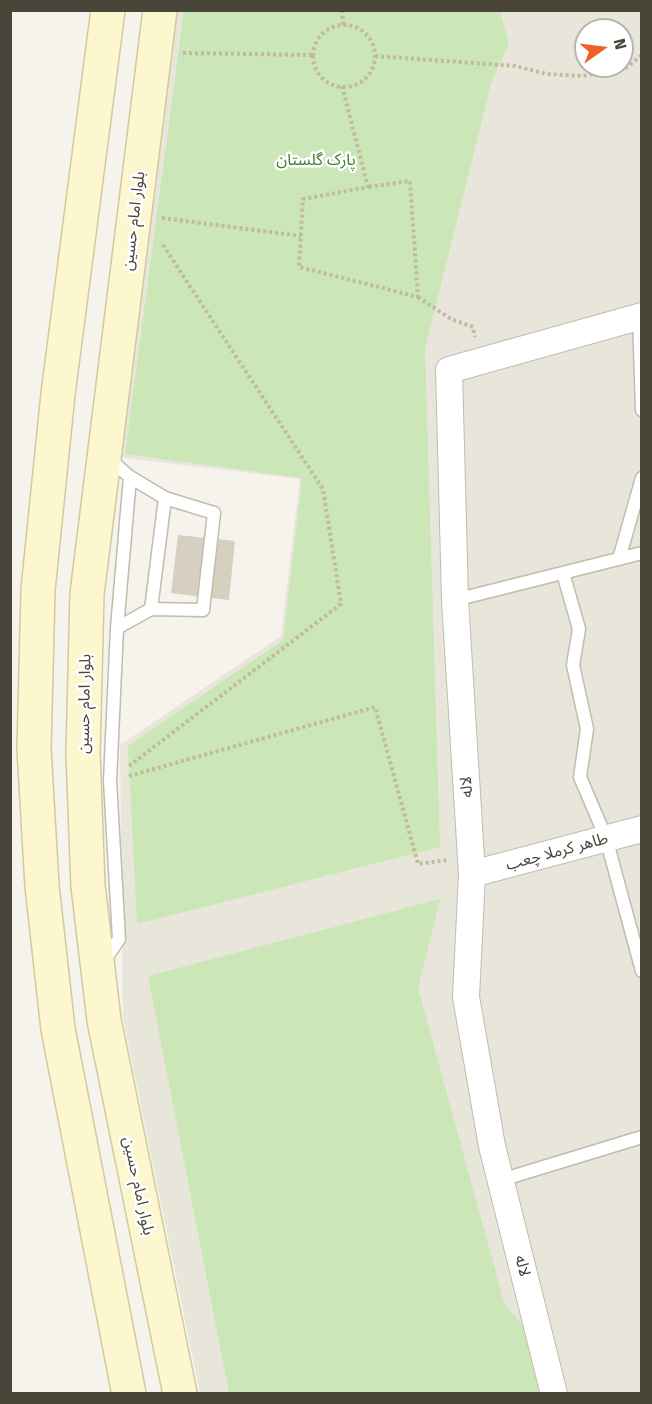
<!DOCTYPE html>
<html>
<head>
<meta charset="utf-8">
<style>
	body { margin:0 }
	#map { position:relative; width:652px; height:1404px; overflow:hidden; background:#f5f3ec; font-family:"Fira Sans",sans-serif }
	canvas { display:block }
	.frame { position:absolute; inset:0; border:12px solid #494539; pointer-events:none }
	.north { position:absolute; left:574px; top:18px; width:60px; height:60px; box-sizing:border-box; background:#fff; border:2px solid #b6b5b0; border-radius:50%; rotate:76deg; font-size:16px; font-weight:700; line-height:24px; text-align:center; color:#494539 }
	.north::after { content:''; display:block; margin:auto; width:21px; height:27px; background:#ee5f29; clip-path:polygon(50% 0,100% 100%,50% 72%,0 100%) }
</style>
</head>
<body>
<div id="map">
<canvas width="652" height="1404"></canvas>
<div class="frame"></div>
<div class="north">N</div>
</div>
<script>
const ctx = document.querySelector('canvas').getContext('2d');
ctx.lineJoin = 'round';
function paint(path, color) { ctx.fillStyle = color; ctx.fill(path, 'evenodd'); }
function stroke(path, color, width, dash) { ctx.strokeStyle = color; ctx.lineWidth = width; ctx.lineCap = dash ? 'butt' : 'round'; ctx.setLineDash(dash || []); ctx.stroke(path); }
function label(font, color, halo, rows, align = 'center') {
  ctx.font = font + ' "Fira Sans","Noto Sans Arabic",sans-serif'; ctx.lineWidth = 5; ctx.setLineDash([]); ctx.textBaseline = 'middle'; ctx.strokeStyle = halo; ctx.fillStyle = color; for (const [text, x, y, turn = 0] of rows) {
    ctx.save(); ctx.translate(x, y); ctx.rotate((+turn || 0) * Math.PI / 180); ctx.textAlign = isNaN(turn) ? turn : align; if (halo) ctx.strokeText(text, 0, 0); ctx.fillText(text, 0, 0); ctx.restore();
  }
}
const residential = new Path2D(`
	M177,11H641V1393H200L123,1018L120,745L281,636L300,479L118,457ZM586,30H622V66H586Z`);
const green = new Path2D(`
	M184,10L500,11L509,43L491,84L425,349L440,847L137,924L128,746L283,640L302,478L125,454Z
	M440,899L418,988L504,1302L534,1341L546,1393H229L148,976Z`);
const building = new Path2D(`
	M178,535L235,541L229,600L171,593Z`);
const path = new Path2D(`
	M342,10L343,25
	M313 56a31 31 0 1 1 62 0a31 31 0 1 1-62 0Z
	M183,53L312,55
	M375,56L515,66L547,74L582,76L627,67L642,55
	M342,86L368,187L303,199L299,267L418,297L410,181L368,187
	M162,218L301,236
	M418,297L451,319L473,327L475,337
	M129,766L341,604L323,489L161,242
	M129,776L375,707L418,864L447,860`);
const service = new Path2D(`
	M639,317L642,410
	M619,559L642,478
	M563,573L579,629L573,665L587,729L580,777L606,838L642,971
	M455,600L642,553
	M151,609L165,498
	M117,628L151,609L203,610L214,513L165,498L130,477
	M104,961L119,939L110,781L117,628L130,477L107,457
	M501,1180L642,1137`);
const minor = new Path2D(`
	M472,874L642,829
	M554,1394L492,1146L466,997L472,874L455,600L449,370L642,316`);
const secondary = new Path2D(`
	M108,10L58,394L38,590L34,749L42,886L58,1029L129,1394
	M160,10L87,594L83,753L88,886L104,1020L180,1394`);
const parkNames = [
	["پارک گلستان",316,161]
];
const streetNames = [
	["بلوار امام حسین",134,221,-83],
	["بلوار امام حسین",85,704,-89],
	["لاله",467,787,-94],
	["طاهر کرملا چعب",557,852,-15],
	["بلوار امام حسین",138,1186,78],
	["لاله",522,1266,76]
];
paint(residential, '#e8e6da');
paint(green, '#cbe6b7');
paint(building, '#d6d0c1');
stroke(service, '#c0bcae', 15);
stroke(minor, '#c0bcae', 28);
stroke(secondary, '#d2ca9e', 36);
stroke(path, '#c1baa0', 4, [3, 3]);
stroke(service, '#fff', 12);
stroke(minor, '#fff', 26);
stroke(secondary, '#fcf7ce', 33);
label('16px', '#41792f', '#fff', parkNames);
label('16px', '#494539', '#fff', streetNames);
</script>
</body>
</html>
